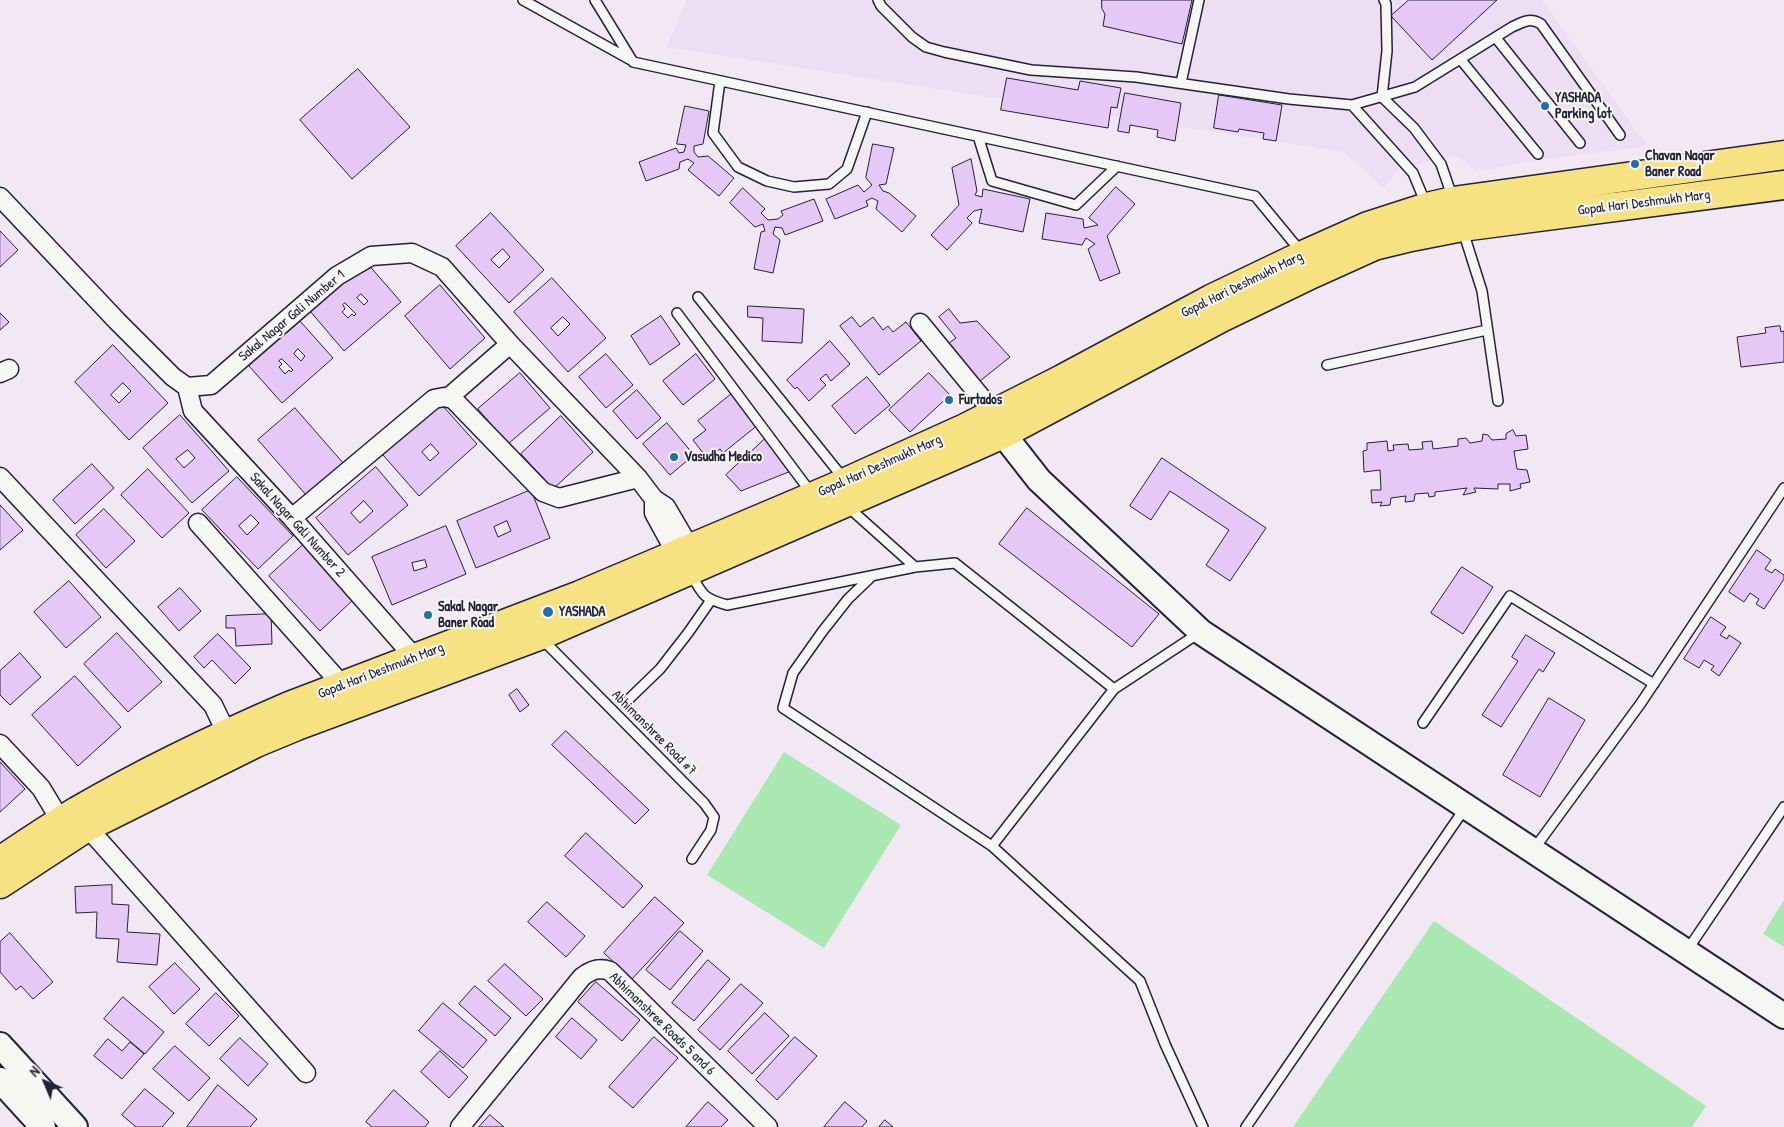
<!DOCTYPE html>
<html>
<head>
<meta charset="utf-8">
<style>
	body { margin:0 }
	#map { position:relative; width:1784px; height:1127px; overflow:hidden; background:#f1e8f3; font-family:"Patrick Hand",sans-serif }
	canvas { display:block }
	.north { position:absolute; left:20px; top:1057px; width:50px; height:50px; -webkit-text-stroke:4px #f6f6f2; paint-order:stroke; rotate:315deg; font-size:14px; font-weight:700; line-height:20px; text-align:center; color:#22223b }
	.north::after { content:''; display:block; margin:auto; width:18px; height:22px; background:#22223b; clip-path:polygon(50% 0,100% 100%,50% 72%,0 100%) }
</style>
</head>
<body>
<div id="map">
<canvas width="1784" height="1127"></canvas>
<div class="north">N</div>
</div>
<script>
const ctx = document.querySelector('canvas').getContext('2d');
ctx.lineJoin = 'round';
function paint(path, color) { ctx.fillStyle = color; ctx.fill(path, 'evenodd'); }
function stroke(path, color, width, dash) { ctx.strokeStyle = color; ctx.lineWidth = width; ctx.lineCap = dash ? 'butt' : 'round'; ctx.setLineDash(dash || []); ctx.stroke(path); }
function label(font, color, halo, rows, align = 'center') {
  ctx.font = font + ' "Patrick Hand",sans-serif'; ctx.lineWidth = 4; ctx.setLineDash([]); ctx.textBaseline = 'middle'; ctx.strokeStyle = halo; ctx.fillStyle = color; for (const [text, x, y, turn = 0] of rows) {
    ctx.save(); ctx.translate(x, y); ctx.rotate((+turn || 0) * Math.PI / 180); ctx.textAlign = isNaN(turn) ? turn : align; if (halo) ctx.strokeText(text, 0, 0); ctx.fillText(text, 0, 0); ctx.restore();
  }
}
const built = new Path2D(`
	M687,0H1542L1646,144L1639,147L1526,162L1477,172L1454,155L1397,171L1384,188L1344,152L666,47Z`);
const green = new Path2D(`
	M784,752L901,825L824,948L707,875Z
	M1784,900V947L1763,934Z
	M1434,921L1706,1106L1692,1127H1293Z`);
const building = new Path2D(`
	M1102,0H1192L1182,44L1103,26L1105,14L1102,9Z
	M1409,0H1497L1432,60L1391,16Z
	M358,69L410,127L352,179L300,120Z
	M1007,78L1078,90L1080,81L1121,88L1117,108L1111,107L1108,128L1001,110Z
	M1125,93L1181,103L1175,141L1157,137L1158,130L1130,125L1129,133L1118,131Z
	M1219,95L1282,105L1276,141L1263,139L1264,133L1239,129L1238,132L1214,128Z
	M685,106L709,111L703,144L694,146V152L698,157L708,156L734,178L719,196L688,170L694,163L688,159L680,162L679,169L646,181L639,162L676,148L679,153L684,152L686,145L677,144Z
	M873,144L894,148L886,184L879,185L883,191L889,193L916,216L902,232L876,209L878,201L872,198L866,201L868,206L835,219L826,199L858,185L864,192L872,185L866,178Z
	M971,159L977,191L975,195L982,197L983,189L1030,199L1023,232L979,223L982,209L974,211L967,218L972,223L947,250L931,235L959,205L952,168Z
	M1116,187L1135,204L1107,236L1120,273L1100,281L1088,249L1095,244L1086,238L1082,245L1042,239L1046,213L1083,219L1084,228L1098,225L1089,218Z
	M743,188L765,209L761,213L768,220L778,219L783,215L781,211L814,199L823,221L785,235L782,228L775,227L773,234L780,240L773,273L754,269L761,232L765,231L763,224L755,227L730,203Z
	M491,213L544,270L509,303L456,246ZM503,249L510,257L499,268L491,260Z
	M0,231L18,250L0,267Z
	M367,263L401,302L344,351L310,311ZM361,294L368,301L364,305L357,298ZM345,303L356,314L354,316L352,314L348,318L342,312L345,309L343,305Z
	M552,278L606,338L568,372L514,312ZM563,317L570,324L558,336L551,328Z
	M440,285L485,338L450,369L405,316Z
	M748,306L804,309L802,343L762,341L763,318L748,317Z
	M949,309L960,323L977,321L1010,357L980,381L949,343L956,338L939,317Z
	M0,313L9,322L0,330Z
	M661,316L680,344L650,365L631,336Z
	M852,317L860,327L873,317L883,330L888,326L893,332L906,322L921,341L879,375L840,326Z
	M300,321L333,358L282,403L249,366ZM298,349L305,356L301,361L294,354ZM282,359L293,370L291,372L289,370L285,374L279,367L282,364L279,361Z
	M1780,326L1781,332L1784,331V362L1741,367L1737,337L1766,333L1765,328Z
	M830,341L850,364L831,381L826,374L820,379L826,385L809,401L797,387L795,389L787,380Z
	M113,345L168,403L129,440L75,382ZM123,383L131,391L119,403L111,395Z
	M606,354L633,385L606,408L579,377Z
	M696,354L715,379L683,405L663,381Z
	M520,373L550,408L508,444L478,409Z
	M929,373L950,395L910,432L889,410Z
	M867,377L890,405L855,434L832,406Z
	M637,390L661,418L637,439L613,411Z
	M734,392L759,424L723,453L720,449L707,458L693,440L706,430L698,421Z
	M441,404L477,444L419,496L383,455ZM431,444L439,453L430,461L422,452Z
	M295,408L344,464L307,496L258,440Z
	M180,415L229,471L192,503L143,448ZM188,450L195,458L184,468L176,459Z
	M561,416L593,452L553,489L521,454Z
	M667,423L694,455L670,475L643,444Z
	M1513,430L1516,436L1526,435L1528,449L1514,451L1517,469L1527,470L1530,482L1520,484L1521,488L1510,491V484H1498V489L1474,488L1476,492L1463,495L1467,488L1435,492V496L1429,497L1428,493L1415,494L1414,501L1405,502L1406,496L1391,498L1390,505L1380,506L1382,502L1372,503L1371,490H1381L1380,470L1364,472L1363,451L1367,450V443L1387,441L1388,451L1394,450L1393,445L1408,444L1409,450L1423,449L1422,442L1432,441L1433,449L1458,446V439L1466,438L1470,443L1482,441L1483,434L1488,435L1492,440L1506,439V434Z
	M765,439L791,471L741,491L726,475Z
	M1162,458L1266,528L1230,581L1206,565L1229,530L1170,491L1151,520L1130,506Z
	M92,464L114,488L75,524L53,500Z
	M376,467L408,505L348,555L316,518ZM364,501L373,511L360,523L351,513Z
	M148,469L189,513L162,538L121,495Z
	M237,477L293,536L258,569L202,510ZM251,515L259,523L247,535L239,526Z
	M531,490L550,538L476,568L457,521ZM507,521L511,531L498,537L494,527Z
	M0,505L23,530L0,550Z
	M1027,508L1159,614L1132,647L999,544Z
	M104,509L135,541L106,568L76,535Z
	M446,526L466,574L392,605L372,557ZM425,560L427,567L414,571L412,563Z
	M304,544L354,599L320,631L269,576Z
	M1757,550L1771,560L1765,569L1772,573L1775,569L1784,575V579L1764,609L1756,604L1759,599L1750,593L1744,602L1729,592Z
	M1462,567L1493,587L1463,634L1431,613Z
	M69,581L101,617L66,648L34,612Z
	M180,588L201,611L179,631L158,607Z
	M271,614L272,644L236,646L235,628H226V616Z
	M1711,617L1726,627L1720,635L1727,639L1729,635L1741,643L1719,676L1711,670L1714,666L1704,660L1699,668L1684,659Z
	M117,633L162,682L128,712L84,664Z
	M218,634L251,668L235,684L212,660L204,668L194,657Z
	M1526,635L1555,653L1543,672L1539,669L1501,727L1482,715L1518,661L1512,657Z
	M20,653L41,677L10,705L0,695V671Z
	M75,676L121,727L78,766L32,715Z
	M517,689L529,705L520,712L509,695Z
	M1549,698L1585,720L1540,797L1503,775Z
	M566,731L649,810L635,824L552,745Z
	M0,762L25,789L0,812Z
	M586,833L643,886L623,908L565,856Z
	M112,885V904L129,905L127,932L160,934L157,965L117,962L119,939L96,938L97,912L76,913L75,887Z
	M655,897L684,923L632,979L604,953Z
	M547,902L585,936L566,957L528,922Z
	M680,931L703,951L670,990L646,970Z
	M10,933L53,982L33,999L21,986L16,990L0,972V942Z
	M708,960L730,979L694,1021L672,1003Z
	M175,963L200,989L174,1014L149,987Z
	M505,964L543,999L526,1016L488,981Z
	M596,982L640,1020L622,1041L578,1002Z
	M741,984L763,1003L720,1050L698,1030Z
	M475,986L511,1018L495,1036L459,1004Z
	M216,993L239,1016L209,1046L186,1024Z
	M123,997L164,1032L145,1054L104,1019Z
	M443,1003L487,1040L463,1068L419,1031Z
	M765,1013L789,1036L752,1074L728,1051Z
	M572,1018L597,1040L581,1059L556,1037Z
	M654,1037L678,1058L633,1108L609,1087Z
	M795,1037L817,1056L777,1100L756,1080Z
	M240,1038L268,1064L248,1086L220,1059Z
	M108,1039L122,1051L130,1042L144,1054L122,1079L94,1056Z
	M175,1046L210,1078L189,1101L153,1069Z
	M440,1051L468,1077L449,1098L421,1072Z
	M218,1085L257,1119L250,1127H187Z
	M145,1089L174,1113L162,1127H136L122,1115Z
	M394,1090L429,1122L425,1127H372L366,1122Z
	M708,1102L728,1120L721,1127H686Z
	M845,1102L867,1121L862,1127H824Z
	M490,1115L504,1127H479Z
	M885,1120L893,1127H879Z`);
const lane = new Path2D(`
	M523,0L631,60
	M595,0L633,62L1255,196L1302,253
	M878,0L881,6L912,37L926,47L944,52L1031,70L1136,77L1289,99L1352,105L1415,87L1512,27C1523,22 1530,17 1541,24L1620,135
	M1496,38L1580,143
	M1461,60L1538,154
	M720,81L713,133L738,167L767,181L794,187L829,184L847,169L867,112
	M1181,83L1199,0
	M1382,97L1414,128L1441,164L1453,199
	M1382,97L1387,51L1386,4L1384,0
	M1352,105L1413,173L1426,204
	M978,136L992,181L1076,205L1117,166
	M1463,231L1482,291L1498,401
	M698,297L844,479
	M677,313L812,494
	M1327,365L1487,330
	M847,506L915,567
	M691,574C703,595 702,598 727,605L915,567L955,563L1114,689L1199,633
	M872,576L848,599L822,632L793,673L783,708L992,846L1114,689
	M541,638L704,803L714,817L711,830L692,859
	M629,699L660,669L688,633L711,600
	M1423,723L1510,596L1654,684
	M992,846L1140,981L1165,1044L1203,1127
	M1534,849L1641,703L1784,488
	M1686,952L1784,807
	M1246,1127L1465,808`);
const street = new Path2D(`
	M0,197L117,321L173,377L187,387L211,385L337,276L371,256L412,253L442,267L510,344L638,478L654,499L666,507L690,548
	M920,323L994,413
	M0,373L9,369
	M187,387L193,411L292,518L415,658
	M448,398L510,344
	M0,477L213,705L227,734L229,743
	M654,499V513L677,555
	M292,518L434,399L444,397L453,399L543,492L559,498L638,478
	M198,523L343,686
	M0,744L41,788L61,821
	M87,827L306,1073
	M460,1127L582,977C591,970 599,967 610,971L768,1127`);
const secondary = new Path2D(`
	M996,418L1003,434L1039,480L1201,632L1784,1016
	M0,1045L75,1127
	M0,1080L43,1127`);
const primary = new Path2D(`
	M0,861C25,844 51,827 77,811C144,772 217,737 289,706L580,595L828,490L965,428L1062,379L1211,299L1303,255L1368,226L1427,207L1453,201L1784,155
	M0,884L87,827L256,743L297,726L539,636L974,447L1003,434L1221,318L1312,274L1374,246L1411,237L1462,227L1784,185`);
const markers = [
	[1545,106,5,"#1f6fb2"],
	[1635,164,5,"#1f6fb2"],
	[949,400,5,"#1f6fb2"],
	[674,457,5,"#1f6fb2"],
	[548,612,6,"#1f6fb2"],
	[428,615,5,"#1f6fb2"]
];
const poiNames = [
	["YASHADA",1555,98],
	["Parking lot",1555,114],
	["Chavan Nagar",1645,156],
	["Baner Road",1645,172],
	["Furtados",959,400],
	["Vasudha Medico",684,457],
	["Sakal Nagar",438,607],
	["Baner Road",438,623],
	["YASHADA",559,612]
];
const streetNames = [
	["Gopal Hari Deshmukh Marg",1644,203,-7],
	["Gopal Hari Deshmukh Marg",1242,285,-26],
	["Sakal Nagar Gali Number 1",292,316,-40],
	["Gopal Hari Deshmukh Marg",880,466,-24],
	["Sakal Nagar Gali Number 2",297,525,48],
	["Gopal Hari Deshmukh Marg",381,671,-21],
	["Abhimanshree Road #7",654,733,45],
	["Abhimanshree Roads 5 and 6",662,1024,44]
];
paint(built, '#eedef4');
paint(green, '#a9e8b0');
paint(building, '#e6c8f6');
stroke(building, '#22223b', 1);
stroke(lane, '#22223b', 12);
stroke(street, '#22223b', 21);
stroke(secondary, '#22223b', 28);
stroke(primary, '#22223b', 31);
stroke(lane, '#f6f6f2', 9);
stroke(street, '#f6f6f2', 18);
stroke(secondary, '#f6f6f2', 24);
stroke(primary, '#f6e281', 28);
for (const [x, y, r, color] of markers) { const dot = new Path2D(); dot.arc(x, y, r, 0, 2 * Math.PI); ctx.fillStyle = color; ctx.fill(dot); stroke(dot, '#f6f6f2', 2); }
label('bold 14px', '#22223b', '#f6f6f2', poiNames, 'left');
label('14px', '#22223b', '#f6f6f2', streetNames);
</script>
</body>
</html>
